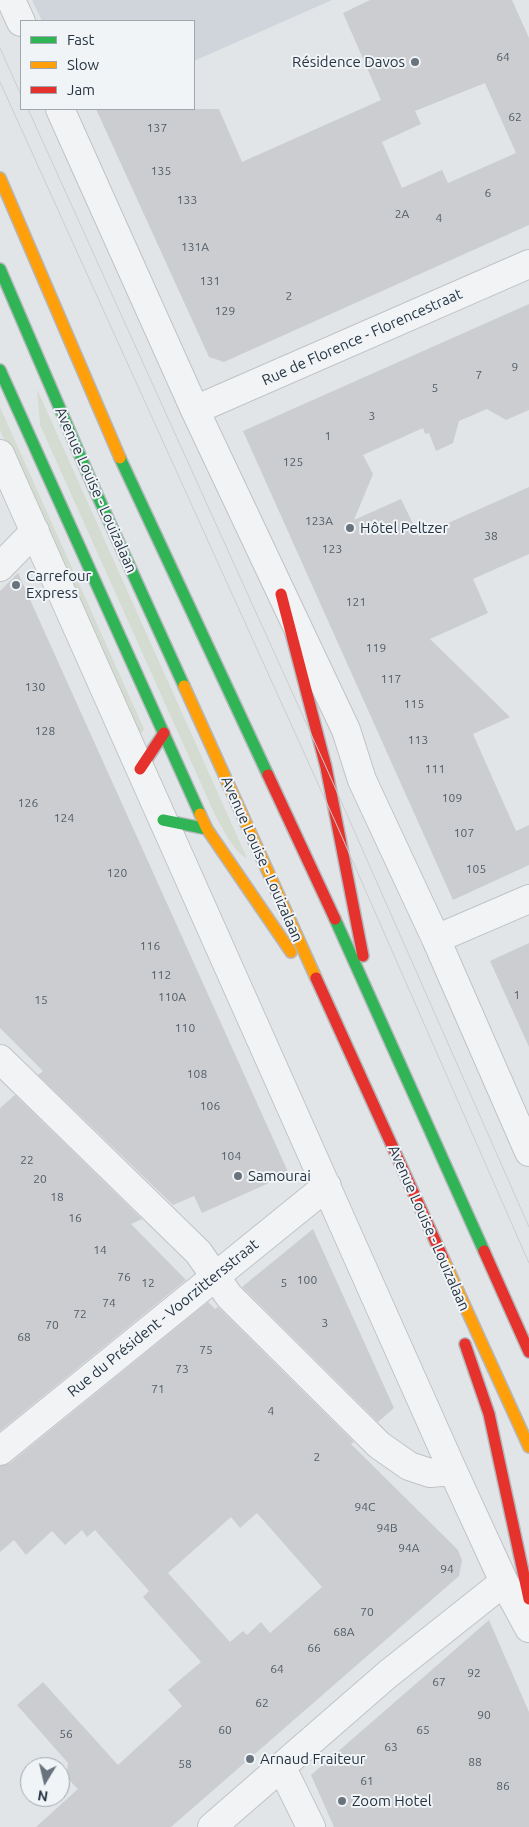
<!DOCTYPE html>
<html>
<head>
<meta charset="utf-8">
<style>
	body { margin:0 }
	#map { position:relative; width:529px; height:1827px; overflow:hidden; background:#e2e5e8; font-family:Ubuntu,sans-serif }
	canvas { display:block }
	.legend { position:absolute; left:20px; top:20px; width:175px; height:90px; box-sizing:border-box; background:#f0f4f7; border:1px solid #a0a8af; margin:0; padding:6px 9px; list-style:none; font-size:15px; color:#273543 }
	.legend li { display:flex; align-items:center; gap:10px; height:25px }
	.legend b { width:25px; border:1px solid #a0a8af }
	.north { position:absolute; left:20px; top:1757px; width:50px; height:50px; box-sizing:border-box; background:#f0f4f7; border:1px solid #a0a8af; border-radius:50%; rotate:189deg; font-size:14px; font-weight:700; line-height:20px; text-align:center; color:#273543 }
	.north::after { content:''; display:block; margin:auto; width:18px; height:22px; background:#68737d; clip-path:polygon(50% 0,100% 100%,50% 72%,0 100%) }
</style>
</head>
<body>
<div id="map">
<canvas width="529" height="1827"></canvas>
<ul class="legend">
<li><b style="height:6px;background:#30b455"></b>Fast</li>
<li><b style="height:6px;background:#ff9f0a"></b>Slow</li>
<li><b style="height:6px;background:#e5322d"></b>Jam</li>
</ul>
<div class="north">N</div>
</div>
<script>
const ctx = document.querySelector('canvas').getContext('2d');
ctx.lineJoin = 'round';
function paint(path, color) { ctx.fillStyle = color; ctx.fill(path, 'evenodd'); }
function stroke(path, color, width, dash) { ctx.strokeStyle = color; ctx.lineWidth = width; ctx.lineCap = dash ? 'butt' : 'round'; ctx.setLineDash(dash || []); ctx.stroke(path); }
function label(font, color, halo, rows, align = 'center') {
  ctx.font = font + ' Ubuntu,sans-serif'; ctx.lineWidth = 4; ctx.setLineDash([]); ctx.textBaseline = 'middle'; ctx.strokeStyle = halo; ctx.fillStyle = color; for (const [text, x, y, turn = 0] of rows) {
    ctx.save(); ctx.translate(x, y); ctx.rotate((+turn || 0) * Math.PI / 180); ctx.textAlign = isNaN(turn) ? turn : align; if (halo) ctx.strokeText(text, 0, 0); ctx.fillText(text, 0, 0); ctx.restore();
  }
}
const built = new Path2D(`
	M32,0H332L194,61V21H42Z`);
const green = new Path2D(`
	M37,389L247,858C235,854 221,826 215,815L40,425Z
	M0,407L144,729L141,734L135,732L0,430Z`);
const building = new Path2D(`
	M370,0H512L529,38V225L224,362L209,357L96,109H219L242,162L381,100L343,13ZM485,83L516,153L448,183L442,170L402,188L382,142L421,124L415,111Z
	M529,304V410L506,420L487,409L459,421L453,443L436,451L429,433L425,434L423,428L363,455L373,474L354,520L401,499L419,536L529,487V554L473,579L488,613L430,639L510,717L473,734L516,831L529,825V865L453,900L243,431Z
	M18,573L289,1174L202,1213L194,1196L173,1205L38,1075L43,1071L0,1028V591Z
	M529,943V1047L490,961Z
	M15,1095L142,1219L131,1224L186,1280L0,1431V1108Z
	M313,1229L394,1408L378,1422L242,1287Z
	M208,1302L215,1309L218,1307L354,1442L351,1444L458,1550L462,1560L459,1576L171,1827H36L78,1789L66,1777L68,1763L17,1705L43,1682L118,1765L182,1706L168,1690L201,1662L143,1597L149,1591L95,1530L87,1537L82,1530L65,1545L52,1531L26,1555L14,1540L0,1552V1466L10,1463ZM257,1513L322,1587L270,1633L261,1622L247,1635L243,1631L230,1642L168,1573L231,1517L240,1528Z
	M489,1620L529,1712V1827H334L311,1775Z`);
const street = new Path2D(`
	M11,0L21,22
	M60,109L195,410L346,730L362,780L436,939L529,1152
	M195,410L529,264
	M0,454L453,1471L504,1582L529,1628
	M0,567L35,531
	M436,939L529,899
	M0,1059L198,1252L229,1296L379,1445L409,1466L430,1473L453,1471
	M0,1451L327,1186
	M282,1768L311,1827
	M212,1827L388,1674L504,1582`);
const fast = new Path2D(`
	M0,269L94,488L184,686
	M0,370L200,814
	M120,458L268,775
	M163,820L207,829
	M335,919L484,1251`);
const slow = new Path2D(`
	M0,178L120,458
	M184,686L316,978
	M200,814L207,829L291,952
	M443,1258L529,1447`);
const jam = new Path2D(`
	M281,594L326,767L363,956
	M140,769L164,733
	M268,775L335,919
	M316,978L443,1258
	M484,1251L529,1352
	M465,1344L489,1414L529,1599`);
const tram = new Path2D(`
	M0,48L21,95
	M0,82L339,830L529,1263
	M28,109L326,767L529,1227`);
const markers = [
	[415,62,5,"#68737d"],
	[350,528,5,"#68737d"],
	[16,585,5,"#68737d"],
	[238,1176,5,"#68737d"],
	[250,1759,5,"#68737d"],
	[342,1801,5,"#68737d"]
];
const numberNames = [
	["64",503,57],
	["62",515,117],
	["137",157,128],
	["135",161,171],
	["6",488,193],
	["133",187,200],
	["2A",402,214],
	["4",439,218],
	["131A",195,247],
	["131",210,281],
	["2",289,296],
	["129",225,311],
	["9",515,367],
	["7",479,375],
	["5",435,388],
	["3",372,416],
	["1",328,436],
	["125",293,462],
	["123A",319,521],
	["38",491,536],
	["123",332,549],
	["121",356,602],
	["119",376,648],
	["117",391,679],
	["130",35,687],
	["115",414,704],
	["128",45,731],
	["113",418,740],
	["111",435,769],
	["109",452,798],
	["126",28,803],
	["124",64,818],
	["107",464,833],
	["105",476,869],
	["120",117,873],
	["116",150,946],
	["112",161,975],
	["1",517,995],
	["110A",172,997],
	["15",41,1000],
	["110",185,1028],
	["108",197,1074],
	["106",210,1106],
	["104",231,1156],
	["22",27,1160],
	["20",40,1179],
	["18",57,1197],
	["16",75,1218],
	["14",100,1250],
	["76",124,1277],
	["100",307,1280],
	["12",148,1283],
	["5",284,1283],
	["74",109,1303],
	["72",80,1314],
	["3",325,1323],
	["70",52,1325],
	["68",24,1337],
	["75",206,1350],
	["73",182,1369],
	["71",158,1389],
	["4",271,1411],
	["2",317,1457],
	["94C",365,1507],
	["94B",387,1528],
	["94A",409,1548],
	["94",447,1569],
	["70",367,1612],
	["68A",344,1632],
	["66",314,1648],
	["64",277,1669],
	["92",474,1673],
	["67",439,1682],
	["62",262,1703],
	["90",484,1715],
	["60",225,1730],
	["65",423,1730],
	["56",66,1734],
	["63",391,1747],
	["88",475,1762],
	["58",185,1764],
	["61",367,1781],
	["86",503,1786]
];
const poiNames = [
	["Résidence Davos",405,62,"right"],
	["Hôtel Peltzer",360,528],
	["Carrefour",26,576],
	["Express",26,593],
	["Samourai",248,1176],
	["Arnaud Fraiteur",260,1759],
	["Zoom Hotel",352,1801]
];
const streetNames = [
	["Rue de Florence - Florencestraat",362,337,-24],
	["Avenue Louise - Louizalaan",96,490,66],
	["Avenue Louise - Louizalaan",262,859,66],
	["Avenue Louise - Louizalaan",429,1228,66],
	["Rue du Président - Voorzittersstraat",163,1318,-39]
];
paint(built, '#d0d5db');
paint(green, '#d4dcd2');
paint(building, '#cbcdd0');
stroke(street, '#c0c3c6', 30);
stroke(fast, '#b4b8bd', 14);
stroke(slow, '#b4b8bd', 14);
stroke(jam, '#b4b8bd', 14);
stroke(street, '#f2f3f4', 28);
stroke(fast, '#30b455', 11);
stroke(slow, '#ff9f0a', 11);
stroke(jam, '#e5322d', 11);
stroke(tram, '#cbcdcf', 1);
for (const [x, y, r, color] of markers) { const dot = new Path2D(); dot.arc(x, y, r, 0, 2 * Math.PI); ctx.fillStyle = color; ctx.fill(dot); stroke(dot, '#f0f4f7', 2); }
label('12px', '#515c67', null, numberNames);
label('15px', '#273543', '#f0f4f7', poiNames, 'left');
label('15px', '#273543', '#f0f4f7', streetNames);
</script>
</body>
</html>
